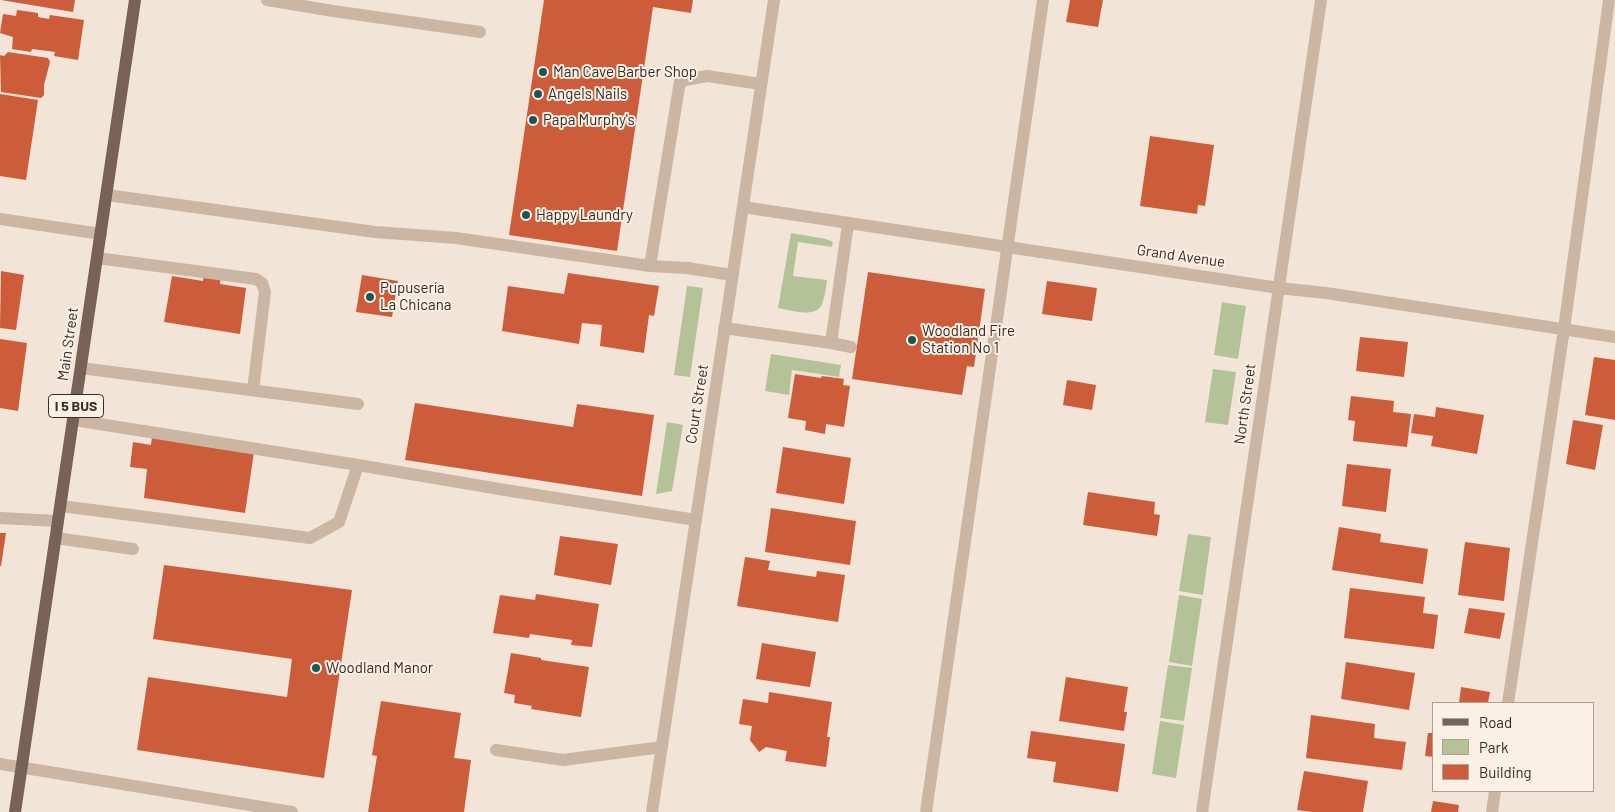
<!DOCTYPE html>
<html>
<head>
<meta charset="utf-8">
<style>
	body { margin:0 }
	#map { position:relative; width:1615px; height:812px; overflow:hidden; background:#f2e5d8; font-family:Barlow,sans-serif }
	canvas { display:block }
	.legend { position:absolute; left:1432px; top:702px; width:162px; height:90px; box-sizing:border-box; background:#faf0e4; border:1px solid #aba198; margin:0; padding:6px 9px; list-style:none; font-size:15px; color:#352a26 }
	.legend li { display:flex; align-items:center; gap:10px; height:25px }
	.legend b { width:25px; border:1px solid #aba198 }
</style>
</head>
<body>
<div id="map">
<canvas width="1615" height="812"></canvas>
<ul class="legend">
<li><b style="height:6px;background:#786156"></b>Road</li>
<li><b style="height:14px;background:#b4c297"></b>Park</li>
<li><b style="height:14px;background:#cd5c3b"></b>Building</li>
</ul>
</div>
<script>
const ctx = document.querySelector('canvas').getContext('2d');
ctx.lineJoin = 'round';
function paint(path, color) { ctx.fillStyle = color; ctx.fill(path, 'evenodd'); }
function stroke(path, color, width, dash) { ctx.strokeStyle = color; ctx.lineWidth = width; ctx.lineCap = dash ? 'butt' : 'round'; ctx.setLineDash(dash || []); ctx.stroke(path); }
function label(font, color, halo, rows, align = 'center') {
  ctx.font = font + ' Barlow,sans-serif'; ctx.lineWidth = 4; ctx.setLineDash([]); ctx.textBaseline = 'middle'; ctx.strokeStyle = halo; ctx.fillStyle = color; for (const [text, x, y, turn = 0] of rows) {
    ctx.save(); ctx.translate(x, y); ctx.rotate((+turn || 0) * Math.PI / 180); ctx.textAlign = isNaN(turn) ? turn : align; if (halo) ctx.strokeText(text, 0, 0); ctx.fillText(text, 0, 0); ctx.restore();
  }
}
const green = new Path2D(`
	M791,233L826,239L833,242L832,247L798,242L793,276L827,280C826,288 825,296 822,304C816,319 791,310 778,308Z
	M687,286L703,288L690,377L674,375Z
	M1222,302L1246,306L1238,359L1214,355Z
	M771,354L841,365L839,377L792,370L789,395L765,391Z
	M1213,369L1236,372L1228,425L1205,422Z
	M667,422L683,425L672,491L656,494Z
	M1188,534L1211,537L1203,595L1179,591Z
	M1179,595L1202,599L1192,666L1169,662Z
	M1168,665L1192,668L1184,721L1160,718Z
	M1160,721L1184,725L1176,778L1152,774Z`);
const building = new Path2D(`
	M1,0H75L73,12Z
	M544,0H693L691,13L653,7L617,251L509,235Z
	M1070,0H1103L1098,27L1066,22Z
	M17,10L38,13V17L49,19L50,15L84,20L78,60L54,56L55,52L32,49L31,52L12,49L13,37L0,33L3,14L16,16Z
	M8,52L48,58L50,62L44,85V95L41,98L1,92L0,55L4,56Z
	M0,94L38,100L26,180L0,176Z
	M1150,136L1214,145L1205,206L1198,205L1197,214L1140,206Z
	M1,271L24,275L16,330L0,328Z
	M868,272L985,289L974,367L967,366L962,395L852,379Z
	M204,273L221,276L220,284L246,288L240,334L164,322L172,276L203,281Z
	M568,273L659,286L654,316L649,315L644,353L600,346L602,325L582,323L579,344L502,331L508,286L564,294Z
	M362,275L398,281L392,317L356,312Z
	M1047,281L1097,288L1092,321L1042,314Z
	M1360,337L1408,342L1404,377L1356,371Z
	M0,339L27,343L18,411L0,408Z
	M1594,357L1615,360V420L1585,415Z
	M795,374L821,378L822,376L844,379L843,385L850,386L844,427L826,424L825,434L805,430L806,421L788,418Z
	M1067,380L1096,385L1092,410L1063,405Z
	M1351,396L1394,401L1393,412L1411,414L1407,447L1353,441L1355,421L1348,420Z
	M415,403L573,427L577,404L654,415L642,496L405,460Z
	M1436,407L1484,415L1477,454L1431,446L1433,436L1411,433L1414,414L1435,417Z
	M1573,420L1603,425L1595,470L1566,464Z
	M152,437L254,452L245,513L144,498L147,469L130,467L133,442L151,445Z
	M783,447L851,458L844,504L776,493Z
	M1347,464L1391,469L1386,512L1342,506Z
	M1088,492L1155,502L1154,514L1160,515L1157,536L1083,525Z
	M771,508L856,521L850,565L765,552Z
	M1339,527L1381,534L1380,542L1428,549L1423,584L1332,570Z
	M0,533H6L1,566H0Z
	M560,536L618,544L611,585L554,575Z
	M1465,542L1510,548L1504,601L1458,595Z
	M745,557L770,561L768,570L816,577L817,571L845,575L838,622L737,606Z
	M164,565L352,590L324,778L137,750L148,677L287,697L292,659L153,639Z
	M1350,588L1425,597L1423,613L1438,615L1434,649L1344,638Z
	M536,594L599,604L592,647L571,645L572,640L530,634L529,638L493,633L500,595L535,600Z
	M1469,608L1505,613L1500,639L1464,633Z
	M762,643L816,652L810,687L756,679Z
	M511,653L541,658V660L589,667L581,717L531,709L532,706L514,703L515,695L504,693Z
	M1346,662L1415,673L1409,710L1341,699Z
	M1066,677L1128,687L1124,712H1127L1124,731L1059,721Z
	M1461,687L1490,692L1488,703H1459Z
	M769,692L832,702L827,737H830L826,767L785,761L787,751L766,747L759,752L750,740L752,726L739,724L743,699L768,703Z
	M381,701L461,713L454,758L471,760L464,812H368L377,756L372,755Z
	M1311,715L1375,724L1374,738L1406,742L1402,770L1306,758Z
	M1031,731L1125,744L1118,792L1053,782L1056,762L1027,758Z
	M1428,733H1434V757L1425,756Z
	M1304,771L1368,781L1363,812H1312L1297,810Z
	M1433,801L1459,805L1458,812H1431Z`);
const service = new Path2D(`
	M267,0L333,11L480,32
	M107,195L375,232L456,238L650,266
	M97,258L256,279L262,283L265,292L253,390
	M732,275L687,268L650,266L680,81L707,76L761,84
	M724,328L831,343L848,224
	M831,343L851,347
	M81,368L358,404
	M74,420L358,465
	M61,506L310,538L339,522L358,465L505,490L696,520
	M0,518L58,521
	M56,538L133,549
	M1508,703L1564,329L1609,0
	M496,750L563,760L662,747
	M0,764L292,812
	M926,812L1043,0
	M1492,812L1495,791`);
const minor = new Path2D(`
	M743,207L1279,288L1326,293L1615,337
	M0,219L101,234
	M1202,812L1321,0`);
const tertiary = new Path2D(`
	M652,812L774,0`);
const primary = new Path2D(`
	M15,812L135,0`);
const markers = [
	[543,72,5,"#195659"],
	[538,94,5,"#195659"],
	[533,120,5,"#195659"],
	[526,215,5,"#195659"],
	[370,297,5,"#195659"],
	[912,340,5,"#195659"],
	[316,668,5,"#195659"]
];
const shields = [
	[76,406,55]
];
const shieldNames = [
	["I 5 BUS",76,406]
];
const poiNames = [
	["Man Cave Barber Shop",553,72],
	["Angels Nails",548,94],
	["Papa Murphy's",543,120],
	["Happy Laundry",536,215],
	["Pupusería",380,288],
	["La Chicana",380,305],
	["Woodland Fire",922,331],
	["Station No 1",922,348],
	["Woodland Manor",326,668]
];
const streetNames = [
	["Grand Avenue",1181,256,8],
	["Main Street",68,344,-82],
	["Court Street",697,404,-81],
	["North Street",1245,404,-82]
];
paint(green, '#b4c297');
paint(building, '#cd5c3b');
stroke(service, '#cbb5a3', 12);
stroke(minor, '#cbb5a3', 12);
stroke(tertiary, '#cbb5a3', 12);
stroke(primary, '#786156', 12);
for (const [x, y, r, color] of markers) { const dot = new Path2D(); dot.arc(x, y, r, 0, 2 * Math.PI); ctx.fillStyle = color; ctx.fill(dot); stroke(dot, '#faf0e4', 2); }
for (const [x, y, w] of shields) { const box = new Path2D(); box.roundRect(x - w / 2, y - 11.5, w, 23, 4); ctx.fillStyle = '#faf0e4'; ctx.fill(box); stroke(box, '#352a26', 1); }
label('bold 14px', '#352a26', null, shieldNames);
label('15px', '#352a26', '#faf0e4', poiNames, 'left');
label('15px', '#352a26', '#faf0e4', streetNames);
</script>
</body>
</html>
